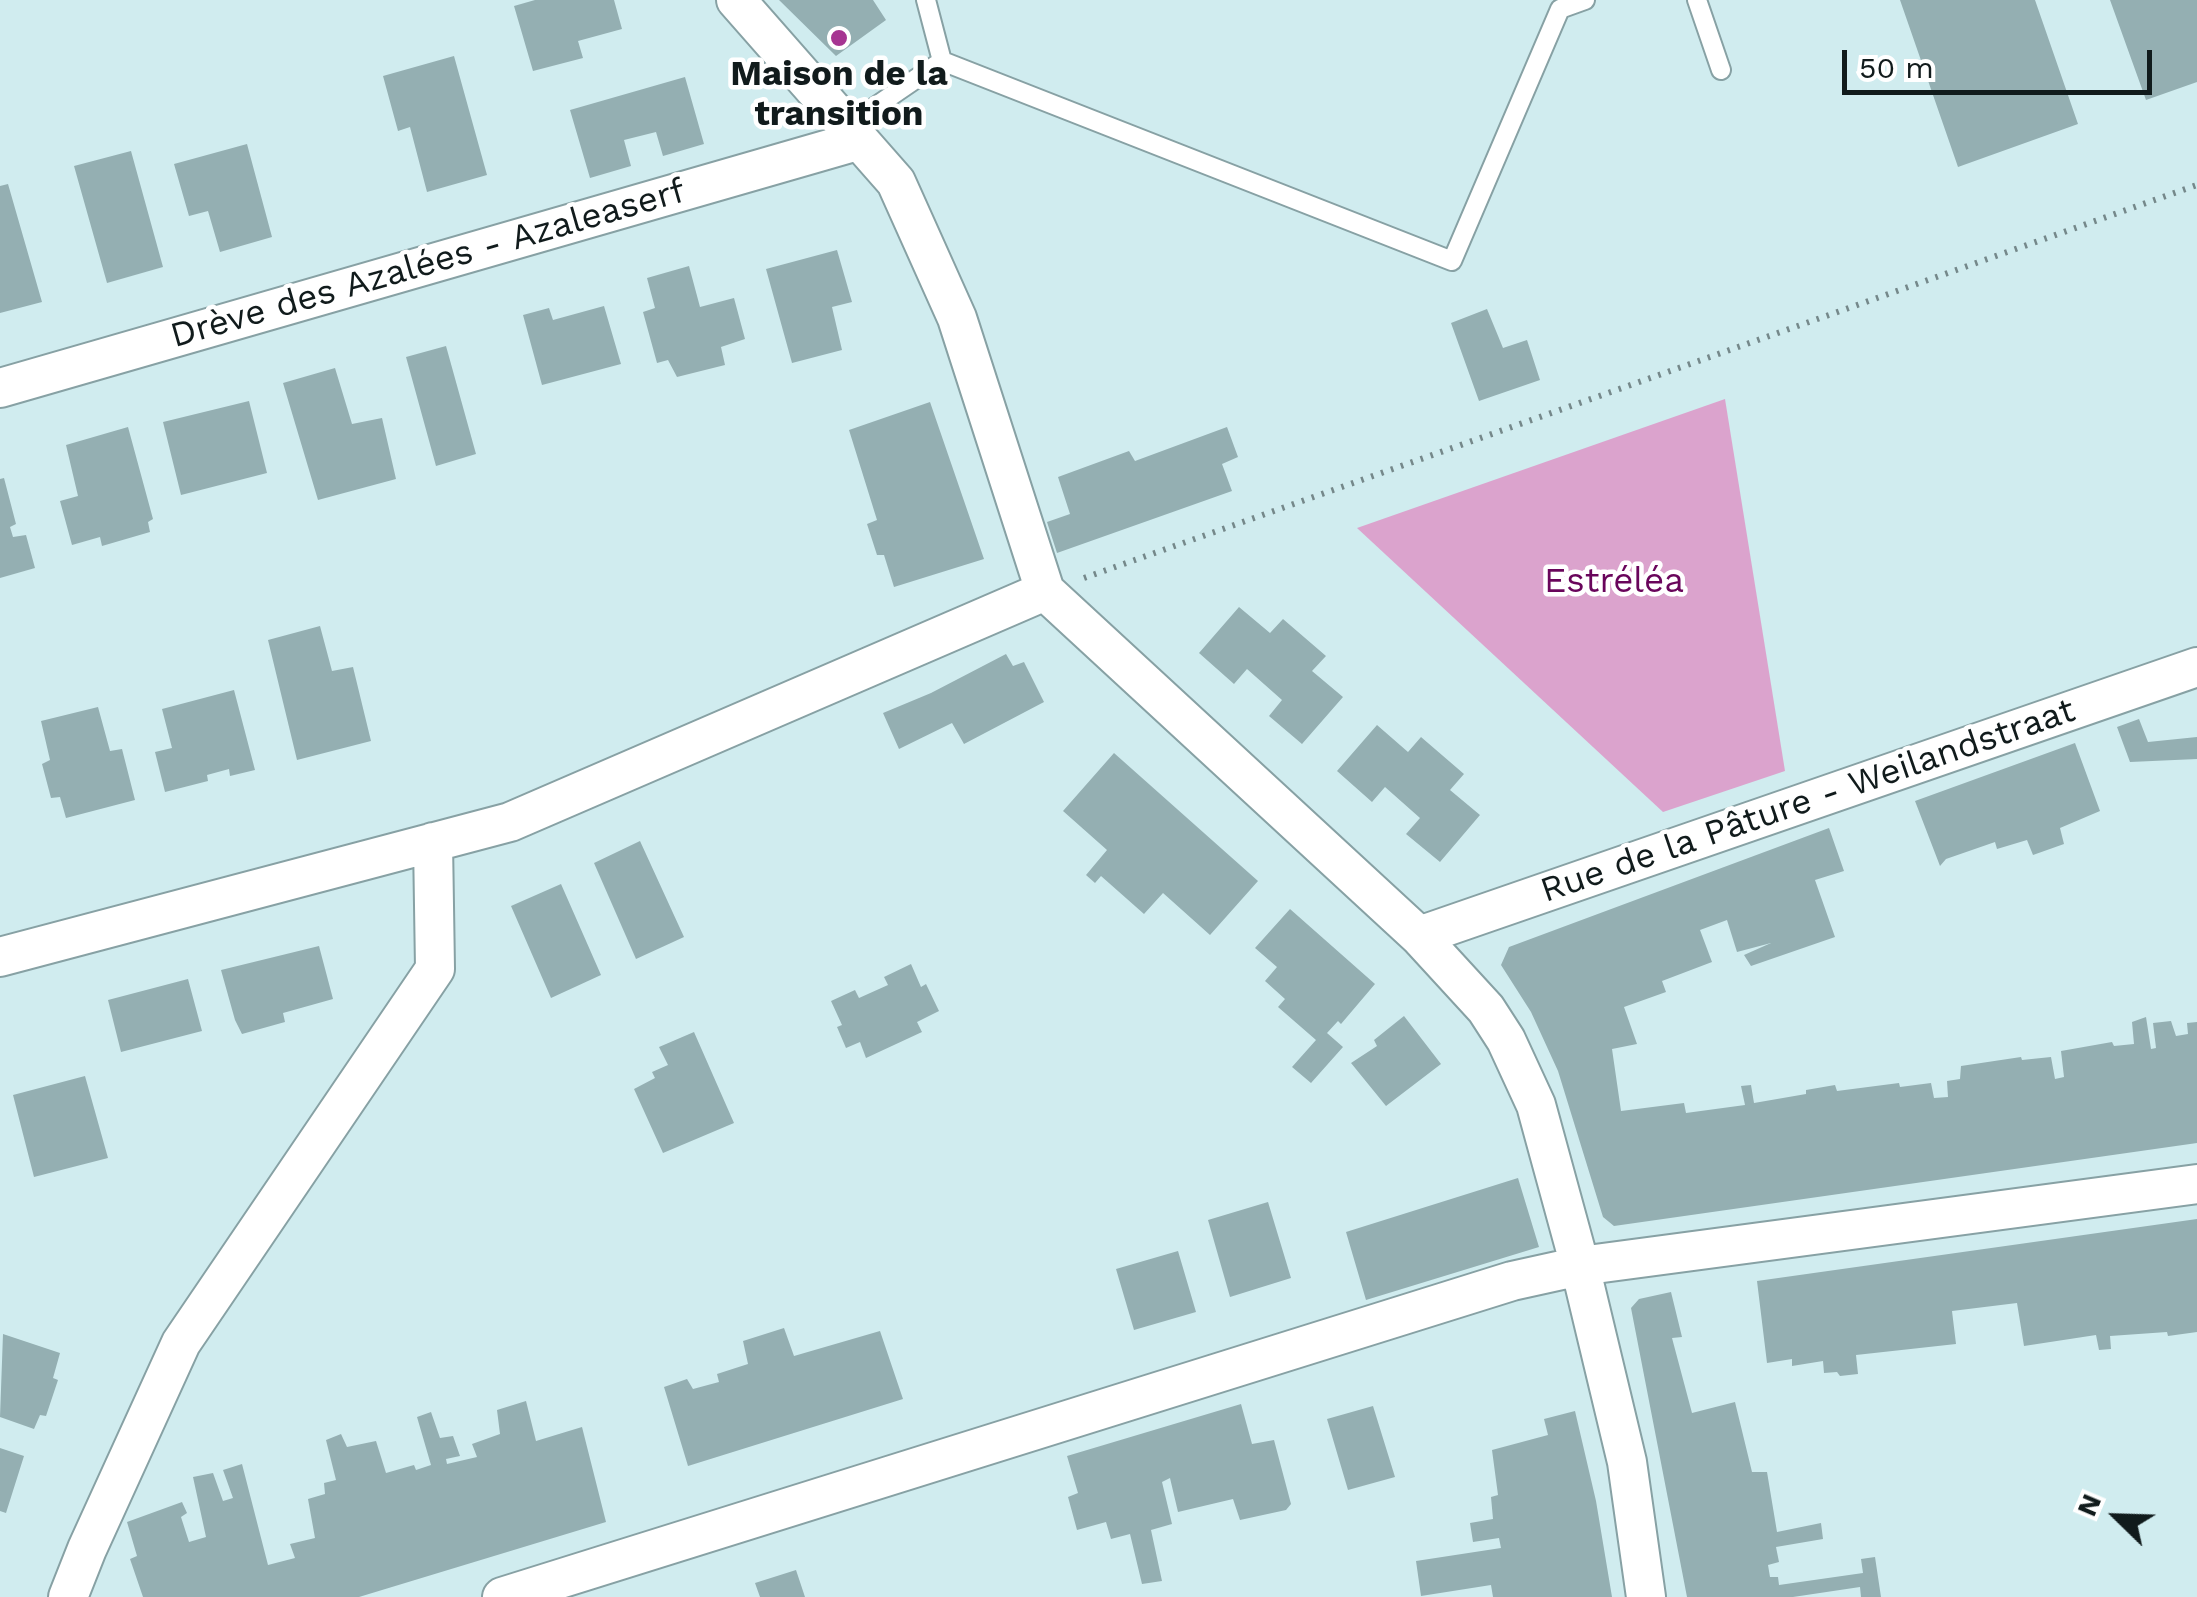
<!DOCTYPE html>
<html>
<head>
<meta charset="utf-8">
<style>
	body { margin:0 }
	#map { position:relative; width:2197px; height:1597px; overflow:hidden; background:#d0ecef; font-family:"Work Sans",sans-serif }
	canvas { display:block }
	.north { position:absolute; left:2067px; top:1467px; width:100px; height:100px; -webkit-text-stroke:8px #fff; paint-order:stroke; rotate:293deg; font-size:28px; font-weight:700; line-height:40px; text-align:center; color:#111b1c }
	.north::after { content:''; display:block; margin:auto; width:35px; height:45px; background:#111b1c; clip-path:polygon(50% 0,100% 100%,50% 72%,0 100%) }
	.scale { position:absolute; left:1842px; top:50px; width:310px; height:45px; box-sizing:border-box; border:5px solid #111b1c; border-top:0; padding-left:12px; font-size:30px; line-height:35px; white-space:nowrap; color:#111b1c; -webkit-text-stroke:8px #fff; paint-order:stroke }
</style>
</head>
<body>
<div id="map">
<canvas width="2197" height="1597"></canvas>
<div class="north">N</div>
<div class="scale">50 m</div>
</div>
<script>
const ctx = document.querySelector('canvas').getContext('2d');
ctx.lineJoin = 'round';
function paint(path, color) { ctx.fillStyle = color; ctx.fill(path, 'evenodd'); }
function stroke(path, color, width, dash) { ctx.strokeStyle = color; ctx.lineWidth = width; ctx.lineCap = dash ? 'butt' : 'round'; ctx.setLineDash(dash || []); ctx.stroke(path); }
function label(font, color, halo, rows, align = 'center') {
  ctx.font = font + ' "Work Sans",sans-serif'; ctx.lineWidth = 9; ctx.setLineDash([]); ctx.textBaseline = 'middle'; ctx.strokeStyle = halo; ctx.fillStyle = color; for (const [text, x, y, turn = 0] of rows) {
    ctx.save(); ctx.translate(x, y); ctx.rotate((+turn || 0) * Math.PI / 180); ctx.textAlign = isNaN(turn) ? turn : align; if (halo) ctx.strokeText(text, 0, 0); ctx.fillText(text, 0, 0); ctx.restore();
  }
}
const green = new Path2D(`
	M1725,399L1785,771L1663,812L1357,528Z`);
const building = new Path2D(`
	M535,0H614L622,29L578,41L583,58L533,71L514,6Z
	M779,0H873L886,20L836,56Z
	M1900,0H2035L2078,124L1958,167Z
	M2110,0H2197V82L2146,100Z
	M454,56L487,175L427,192L410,127L398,131L383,76Z
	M685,77L704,144L663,156L656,132L624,140L631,166L590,178L570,110Z
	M247,144L272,237L220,252L208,211L189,216L174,164Z
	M131,151L163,267L107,283L74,166Z
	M8,184L42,302L0,313V186Z
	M837,250L852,302L832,307L842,350L792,363L766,269Z
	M689,266L700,307L734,298L745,339L721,347L725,365L677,377L668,360L657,363L643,312L655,308L647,278Z
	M604,306L621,364L542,385L523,315L549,308L553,320Z
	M1487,309L1503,348L1527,340L1540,380L1479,401L1451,323Z
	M446,346L476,454L436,466L406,357Z
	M335,368L352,424L382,418L396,479L318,500L283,383Z
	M249,401L267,473L181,495L163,422Z
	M930,402L984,559L894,587L884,555H877L867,524L877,520L849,430Z
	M128,427L153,519L148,522L150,532L102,546L100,537L72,545L60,501L78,496L66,445Z
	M1227,427L1238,457L1222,464L1232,491L1057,553L1047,522L1070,514L1058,477L1129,451L1135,461Z
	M4,478L16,524L10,527L13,537L26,535L35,568L0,578V479Z
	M1239,607L1270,633L1283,619L1326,656L1312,671L1343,697L1302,744L1269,716L1282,700L1247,669L1234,684L1199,653Z
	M320,626L332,671L353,667L371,741L297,760L268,640Z
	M1006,654L1013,666L1024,662L1044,702L964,744L952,723L899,749L883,713L931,693Z
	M234,690L255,770L230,776L229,769L207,775L208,781L165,792L155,752L172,748L162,709Z
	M98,707L110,751L122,749L135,800L66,818L60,797L51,798L42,764L50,760L41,721Z
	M2139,719L2148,742L2197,737V759L2130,762L2117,727Z
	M1377,725L1408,752L1421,737L1464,774L1450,790L1480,815L1440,862L1406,834L1420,818L1385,787L1372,802L1337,771Z
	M2075,743L2100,811L2060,828L2064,844L2033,855L2027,840L1997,849L1995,842L1946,859L1940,866L1915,801Z
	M1114,753L1258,881L1210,935L1163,893L1144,914L1101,876L1095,883L1086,875L1107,850L1063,811Z
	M1829,828L1844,871L1815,880L1835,937L1751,966L1744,955L1771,943L1737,952L1727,920L1700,930L1712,962L1662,981L1666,992L1624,1007L1637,1044L1612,1049L1621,1111L1684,1103L1686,1113L1745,1105L1741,1086L1751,1085L1754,1103L1806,1094V1090L1835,1085L1837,1091L1899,1083L1900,1087L1931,1083L1934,1098L1948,1097L1947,1081L1960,1079L1961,1066L2021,1057L2022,1060L2051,1057L2055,1079L2064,1077L2061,1051L2112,1042L2114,1046L2134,1044L2132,1022L2146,1017L2151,1049L2156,1048L2153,1023L2171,1021L2176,1036L2188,1034L2187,1023L2197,1022V1143L1614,1226L1603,1217L1558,1071L1531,1012L1501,965L1509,947Z
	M640,841L684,937L636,959L594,863Z
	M561,884L601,975L551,998L511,906Z
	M1290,909L1375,984L1341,1024L1338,1021L1327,1033L1343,1047L1311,1083L1292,1067L1316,1040L1278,1007L1285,999L1265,981L1277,967L1255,948Z
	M319,946L333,999L283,1013L285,1022L242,1034L235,1020L221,970Z
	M911,964L921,987L926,984L939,1011L917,1022L922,1032L866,1058L860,1042L846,1048L837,1027L842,1025L831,1001L855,990L859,998L888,985L884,977Z
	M188,979L202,1031L121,1052L108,1000Z
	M1404,1016L1441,1064L1386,1106L1351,1063L1377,1046L1374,1040Z
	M694,1032L734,1123L663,1153L634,1089L655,1078L652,1072L668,1065L659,1047Z
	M85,1076L108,1158L34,1177L13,1095Z
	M1518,1178L1539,1247L1366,1300L1346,1232Z
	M1268,1202L1291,1278L1230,1297L1208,1220Z
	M2197,1219V1332L2168,1336L2167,1332L2110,1336L2111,1349L2099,1350L2096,1335L2024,1346L2017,1303L1952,1311L1956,1344L1856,1355L1858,1374L1840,1376L1837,1372L1824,1373L1823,1361L1792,1366V1359L1767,1363L1757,1281Z
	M1178,1251L1196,1312L1134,1330L1116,1269Z
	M1671,1292L1682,1337L1672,1338L1692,1413L1735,1402L1752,1472H1767L1777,1532L1821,1523L1823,1539L1776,1547L1779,1562L1768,1565L1770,1577H1778L1779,1585L1863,1573L1861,1559L1875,1557L1881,1597H1861L1860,1587L1793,1597H1687L1631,1308L1639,1299Z
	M784,1328L794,1356L880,1331L903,1399L688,1466L664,1387L687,1379L693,1389L719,1382L717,1374L748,1364L743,1341Z
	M3,1334L60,1353L53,1378L58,1380L46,1416L40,1415L34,1429L0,1417Z
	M526,1401L536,1441L582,1427L606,1522L359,1597H143L130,1559L137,1556L127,1522L182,1502L187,1513L181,1517L189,1542L206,1537L193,1477L213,1473L223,1501L233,1498L223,1470L242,1464L268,1565L295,1558L290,1544L315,1538L308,1499L325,1494L324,1483L336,1480L326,1440L341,1434L347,1447L376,1441L386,1473L414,1465L416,1470L431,1465L417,1417L431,1412L440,1438L453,1436L460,1456L446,1459L447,1464L477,1457L472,1444L500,1434L497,1410Z
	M1241,1404L1252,1444L1274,1440L1291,1504L1286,1510L1240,1520L1233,1499L1178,1512L1170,1478L1162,1482L1172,1524L1151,1530L1162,1581L1142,1584L1130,1534L1111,1539L1106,1522L1077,1530L1068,1497L1078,1493L1067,1456Z
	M1373,1406L1395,1477L1348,1490L1327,1419Z
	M1575,1411L1596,1501L1612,1597H1493L1491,1585L1421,1596L1416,1561L1501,1548L1499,1538L1473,1542L1470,1523L1493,1519L1491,1497L1498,1495L1492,1450L1548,1435L1544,1419Z
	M0,1448L24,1456L6,1513L0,1511Z
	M796,1570L805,1597H760L755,1583Z`);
const path = new Path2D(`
	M1084,578L2197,185`);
const lane = new Path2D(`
	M926,0L942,61
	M1697,0L1721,70
	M847,126L942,61L1452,261L1560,9L1585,0`);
const street = new Path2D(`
	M736,0L896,182L957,318L1045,591L1419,936L1486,1009L1506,1040L1536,1105L1580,1266L1627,1462L1646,1597
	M0,388L857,141
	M1419,936L2197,667
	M0,957L510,822L1045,591
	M68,1597L87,1549L181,1343L435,969L433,842
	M502,1597L1512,1281L1580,1266L2197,1184`);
const markers = [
	[839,38,10,"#a63592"]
];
const poiNames = [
	["Maison de la",839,75],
	["transition",839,115]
];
const streetNames = [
	["Drève des Azalées - Azaleaserf",428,264,-16],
	["Rue de la Pâture - Weilandstraat",1808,801,-19]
];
const parkNames = [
	["Estréléa",1614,582]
];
paint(green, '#dba3cd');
paint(building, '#94afb2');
stroke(lane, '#87a1a4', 22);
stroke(street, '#87a1a4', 42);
stroke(path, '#75888a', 6, [2.5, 8]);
stroke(lane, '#fff', 18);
stroke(street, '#fff', 38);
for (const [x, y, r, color] of markers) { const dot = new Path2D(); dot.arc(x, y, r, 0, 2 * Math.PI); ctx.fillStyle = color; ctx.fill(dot); stroke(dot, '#fff', 4); }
label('bold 35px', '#111b1c', '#fff', poiNames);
label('35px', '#111b1c', '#fff', streetNames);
label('35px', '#69055b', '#fff', parkNames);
</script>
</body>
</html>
